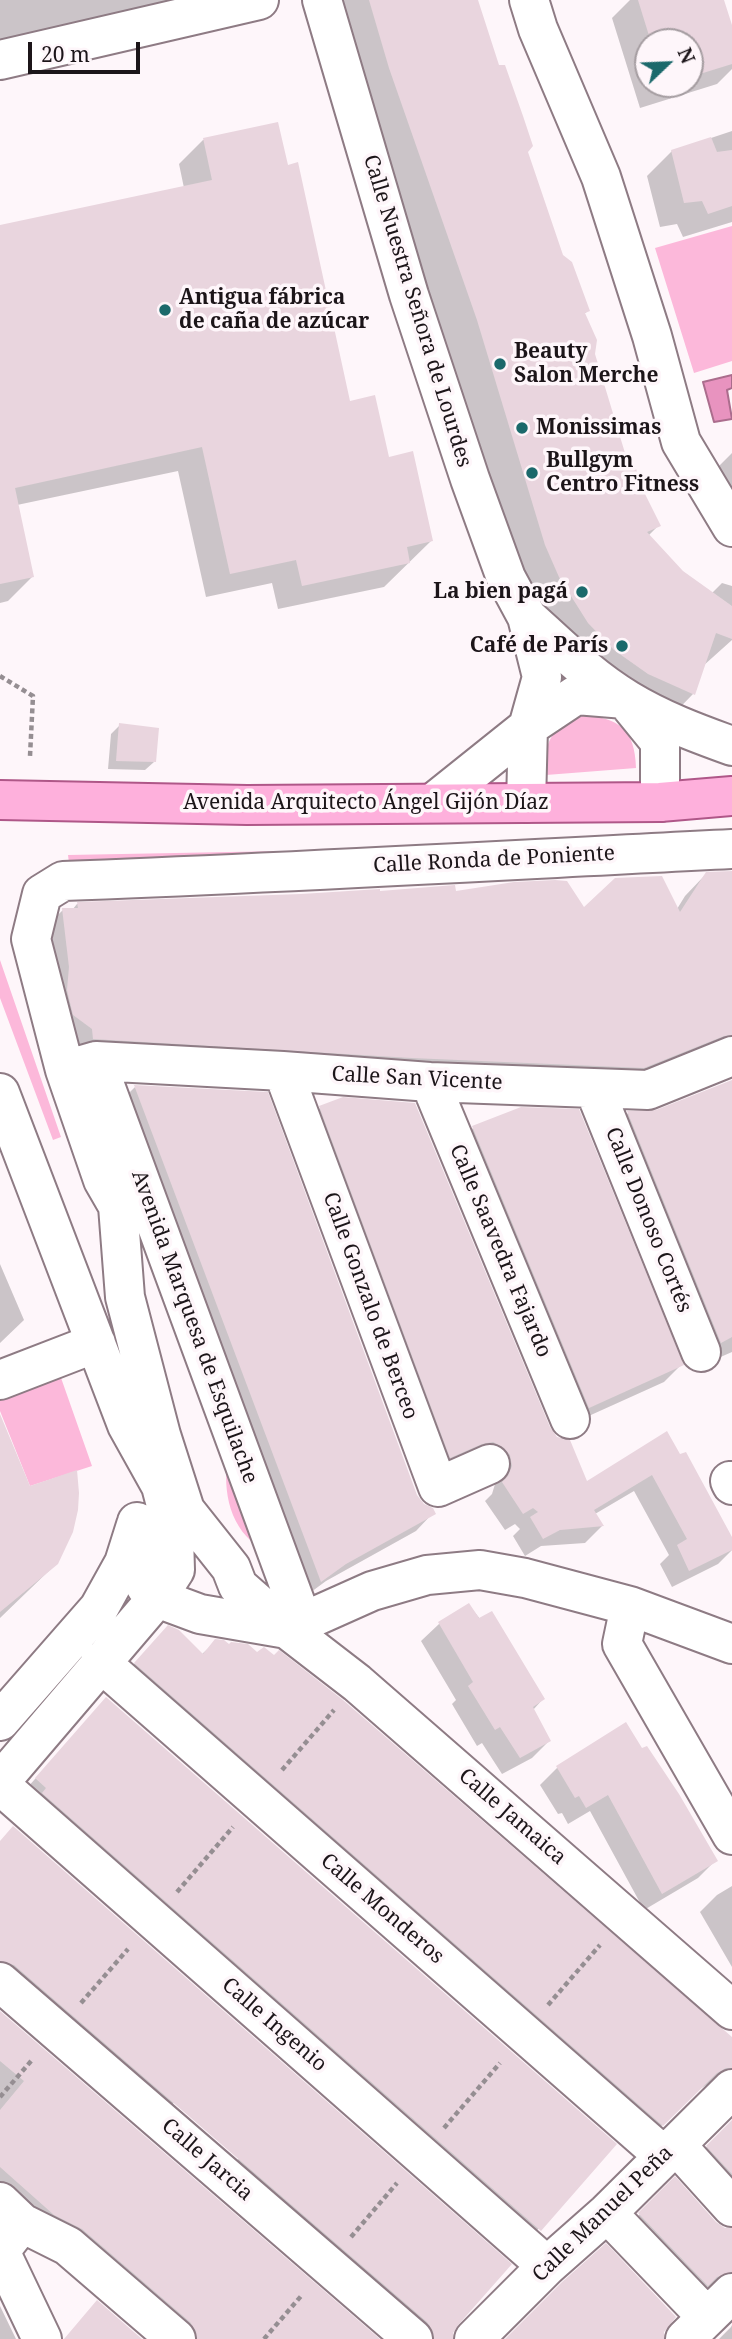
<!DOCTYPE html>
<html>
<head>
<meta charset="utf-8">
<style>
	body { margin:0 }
	#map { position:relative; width:732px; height:2339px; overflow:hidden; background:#fef6fa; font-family:"Noto Serif",serif }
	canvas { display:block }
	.north { position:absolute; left:634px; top:28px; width:70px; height:70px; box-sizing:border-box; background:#fef6fa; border:2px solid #a49ca0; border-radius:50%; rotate:67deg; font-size:19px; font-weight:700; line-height:28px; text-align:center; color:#1c1519 }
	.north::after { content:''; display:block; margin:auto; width:24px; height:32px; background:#1b696b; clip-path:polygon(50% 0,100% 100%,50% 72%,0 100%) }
	.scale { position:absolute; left:28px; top:42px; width:112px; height:32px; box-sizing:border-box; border:4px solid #1c1519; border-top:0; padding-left:9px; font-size:21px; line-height:24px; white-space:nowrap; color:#1c1519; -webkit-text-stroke:5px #fef6fa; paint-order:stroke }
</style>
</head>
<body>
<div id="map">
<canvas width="732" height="2339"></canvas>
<div class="north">N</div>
<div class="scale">20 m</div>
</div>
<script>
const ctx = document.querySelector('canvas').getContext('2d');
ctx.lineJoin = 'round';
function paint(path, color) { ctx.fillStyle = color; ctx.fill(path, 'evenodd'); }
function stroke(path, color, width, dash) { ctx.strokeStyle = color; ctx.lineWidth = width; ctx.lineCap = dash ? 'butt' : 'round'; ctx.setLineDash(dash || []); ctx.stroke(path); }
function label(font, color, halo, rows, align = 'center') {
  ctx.font = font + ' "Noto Serif",serif'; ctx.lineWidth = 7; ctx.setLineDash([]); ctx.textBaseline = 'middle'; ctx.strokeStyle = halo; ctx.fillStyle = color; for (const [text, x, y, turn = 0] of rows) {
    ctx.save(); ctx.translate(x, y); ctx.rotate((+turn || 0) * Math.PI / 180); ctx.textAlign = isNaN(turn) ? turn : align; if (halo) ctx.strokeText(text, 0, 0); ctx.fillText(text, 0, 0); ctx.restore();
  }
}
const green = new Path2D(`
	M732,226V361L694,373L655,248Z
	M582,715C619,718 635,729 636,768L546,775C545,737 549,733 582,715Z
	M283,851L284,859L69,863L68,855Z
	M0,960L61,1137L53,1140L0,998Z
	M60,1375L92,1466L30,1486L0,1411V1398Z
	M228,1457L262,1549C230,1530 222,1491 228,1457Z`);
const water = new Path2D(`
	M732,375V388L727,390L732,419L714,422L703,382Z`);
const shadow = new Path2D(`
	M0,0H172L0,44Z
	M326,0H476L562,256L588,311L584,314L593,354L624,454L659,525L648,536L672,564L712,593L722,583L732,586V640L703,666L693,694L658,730L531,625Z
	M630,0H722L732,31V69L717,84L640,108L612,18ZM648,42H690V84H648Z
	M277,124L348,403L387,459L431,541L384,587L278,609L272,583L206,597L178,471L17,505L32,577L8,601L0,603V227L184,188L179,164L203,140Z
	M732,131V222L683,237L677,224L660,227L647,176L672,151Z
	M732,453V507L717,468Z
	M120,725L154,762L145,770L108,769L111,734Z
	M732,873V1075L621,1089L72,1060L41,931L63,910H72L77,904L378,893H454L584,910L677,909L685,896L706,874Z
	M732,1081V1352L700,1366L606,1134L628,1113L657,1112Z
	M135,1087L416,1495L423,1505L433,1513L416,1531L326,1581L303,1598L118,1104Z
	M320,1108L586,1484L666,1433L732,1540V1550L718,1564L672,1587L660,1564L669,1555L634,1491L595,1514L602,1526L585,1543L541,1546L525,1556L513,1536L520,1529L515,1524L505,1530L485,1501L492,1494L495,1484L493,1472L433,1474L303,1125Z
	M473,1128L682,1364L664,1382L571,1424L456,1145Z
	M0,1264L24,1320L0,1343Z
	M0,1417L57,1563L0,1618Z
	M469,1605L543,1699L533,1710L549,1741L532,1758L502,1774L482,1743L477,1746L452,1704L456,1700L421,1641L439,1624Z
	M216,1641L732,2055V2093L719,2084H708L698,2090L645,2142L119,1681L151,1645L201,1655Z
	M106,1699L615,2144L522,2247L19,1797Z
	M625,1725L715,1861L698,1878L644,1910L590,1811L568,1824L562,1813L558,1814L540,1785L557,1768Z
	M0,1842L242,2029L157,2121L0,1985Z
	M732,1886V1967L700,1912L717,1895Z
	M0,2013L377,2339H173L0,2199Z
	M288,2102L451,2332V2339H410L223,2177Z
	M732,2121V2211L690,2164Z
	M675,2179L715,2223L724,2229L732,2230V2297L721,2289H707L690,2302L622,2232Z
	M0,2306L16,2339H0Z
	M732,2325V2339H719L731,2327Z`);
const building = new Path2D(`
	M369,0H478L499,65H505L523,116L533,146L528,152L563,255L572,262L590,311L585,313L597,340L595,354L625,453L633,459L642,488L661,526L647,532L683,571L732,606V639L716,633L695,695L648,674L614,650L588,623L559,577L545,545L477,320L389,68Z
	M638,0H724L732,25V64L690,77V42H651Z
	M278,122L288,165L298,162L350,401L375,395L389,457L413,451L433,541L407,547L410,563L302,586L296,560L230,574L202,447L15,488L34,577L0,584V225L212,180L203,138Z
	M711,137L717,152L732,150V206L708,214L702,201L684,203L671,150Z
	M119,723L159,728L156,762L116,761Z
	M732,871V1035L724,1036L644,1068L412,1058L93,1039L92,1029L73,1015L67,990L69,967L62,908H78L77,902L301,894L380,889V891L455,885L456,891L514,882L555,880L567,881L584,907L615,878L662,876L680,912L706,872Z
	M732,1080V1337L721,1343L627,1111L656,1110Z
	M134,1085L268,1092L417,1495L424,1504L433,1508L436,1514L346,1564L321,1582Z
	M343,1097L415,1103L550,1427L557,1437L570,1440L587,1481L667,1431L680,1454L686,1452L732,1537V1550L689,1571L677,1545L687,1539L652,1475L594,1510L604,1526L560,1530L543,1539L530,1517L538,1512L533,1508L523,1514L502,1482L508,1476L512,1466L510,1455L503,1447L493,1442L482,1444L450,1458L319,1106Z
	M521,1107L579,1109L684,1365L589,1408L472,1126Z
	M0,1414L30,1486L77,1470L79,1493L78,1510L73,1532L58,1564L0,1612Z
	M469,1603L479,1618L492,1611L545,1699L533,1707L551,1741L520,1758L500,1727L495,1730L468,1686L473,1682L438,1622Z
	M168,1625L179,1630L203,1654L215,1639L224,1640L229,1644L231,1642L248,1644L257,1652L264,1647L274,1655L279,1650L343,1700L732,2037V2068H726L717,2073L663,2126L134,1663Z
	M106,1697L617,2144L541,2231L42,1793L46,1788L35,1778Z
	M626,1722L642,1748L647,1746L679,1794L718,1861L662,1894L608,1795L586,1808L579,1796L575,1798L556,1766Z
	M13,1826L512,2264L459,2324L453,2333V2339H434L433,2331L427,2322L14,1965L0,1961V1841Z
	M0,2011L380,2339H197L196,2331L190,2322L82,2229L54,2215L0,2167V2110L24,2081L0,2061Z
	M732,2120V2174L706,2146Z
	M675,2176L716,2222L725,2228H732V2272L717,2277L708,2286L638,2213Z
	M606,2243L676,2317L664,2332V2339H505L562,2282Z
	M97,2300L142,2339H64Z`);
const path = new Path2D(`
	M0,676L33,696L30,756
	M282,1770L334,1710
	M177,1892L233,1827
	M81,2003L128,1949
	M548,2005L600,1945
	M0,2097L32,2060
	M444,2128L500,2063
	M351,2237L397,2183
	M264,2339L302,2295`);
const minor = new Path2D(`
	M322,0L409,295L470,479L506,578L527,617L542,677L528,727L526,803
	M529,0L538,29L601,177L652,336L681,442L732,527
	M0,60L259,0
	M527,617C559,646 591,678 628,700C661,720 696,733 732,746
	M433,803L528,727L576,695L625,699L660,742V802
	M732,849C509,860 286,873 63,881L42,894L31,939L65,1070L96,1061L283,1071L430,1082L648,1090L732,1056
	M96,1061L303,1623
	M65,1070L103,1180L118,1206L125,1297L161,1435L185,1510L231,1568L238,1586L287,1629L357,1683L732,2010
	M283,1071L438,1487L490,1464
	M430,1082L570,1419
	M594,1088L701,1352
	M0,1093L127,1425L161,1486L174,1536L175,1570L157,1598L0,1782
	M0,1380L96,1343
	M730,1481L732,1485
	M137,1522L144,1549L146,1587L157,1598L200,1614L287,1629L372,1591L427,1575L480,1570L525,1578L630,1606L732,1644
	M630,1606L622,1644L732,1835
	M100,1662L664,2156
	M0,1721L99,1608L124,1563L136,1525
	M0,1785L547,2266
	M0,1982L413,2339
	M676,2145L732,2207
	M0,2202L22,2223L68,2246L176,2339
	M607,2213L707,2317
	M22,2223L0,2251L42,2339
	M474,2339L547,2266L607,2213L732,2089
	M685,2339L732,2293`);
const major = new Path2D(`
	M0,800L247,805L660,802L732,796`);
const markers = [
	[165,310,7,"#1b696b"],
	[500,364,7,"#1b696b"],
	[522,428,7,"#1b696b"],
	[532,473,7,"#1b696b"],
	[582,592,7,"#1b696b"],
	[622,646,7,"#1b696b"]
];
const poiNames = [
	["Antigua fábrica",179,298],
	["de caña de azúcar",179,322],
	["Beauty",514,352],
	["Salon Merche",514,376],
	["Monissimas",536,428],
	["Bullgym",546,461],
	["Centro Fitness",546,485],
	["La bien pagá",568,592,"right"],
	["Café de París",608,646,"right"]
];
const streetNames = [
	["Calle Nuestra Señora de Lourdes",417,311,73],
	["Avenida Arquitecto Ángel Gijón Díaz",366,803],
	["Calle Ronda de Poniente",494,860,-3],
	["Calle San Vicente",417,1079,3],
	["Calle Donoso Cortés",648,1220,68],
	["Calle Saavedra Fajardo",500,1251,67],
	["Calle Gonzalo de Berceo",370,1306,70],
	["Avenida Marquesa de Esquilache",194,1327,70],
	["Calle Jamaica",512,1817,41],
	["Calle Monderos",382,1909,41],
	["Calle Ingenio",274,2025,41],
	["Calle Jarcia",207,2160,41],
	["Calle Manuel Peña",603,2214,-44]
];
paint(green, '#fcb8da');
paint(water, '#e893bf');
stroke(water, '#ab6d8d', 2);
paint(shadow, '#0003');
paint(building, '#e9d5de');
stroke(minor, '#8e7b84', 42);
stroke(major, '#af5788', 42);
stroke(path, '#958e92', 4.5, [5, 3.5]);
stroke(minor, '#fff', 38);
stroke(major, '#feb0dc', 38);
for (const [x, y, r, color] of markers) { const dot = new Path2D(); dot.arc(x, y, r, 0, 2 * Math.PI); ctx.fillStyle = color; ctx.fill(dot); stroke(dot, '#fef6fa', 2.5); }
label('bold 21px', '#1c1519', '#fef6fa', poiNames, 'left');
label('21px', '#1c1519', '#fef6fa', streetNames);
</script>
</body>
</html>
